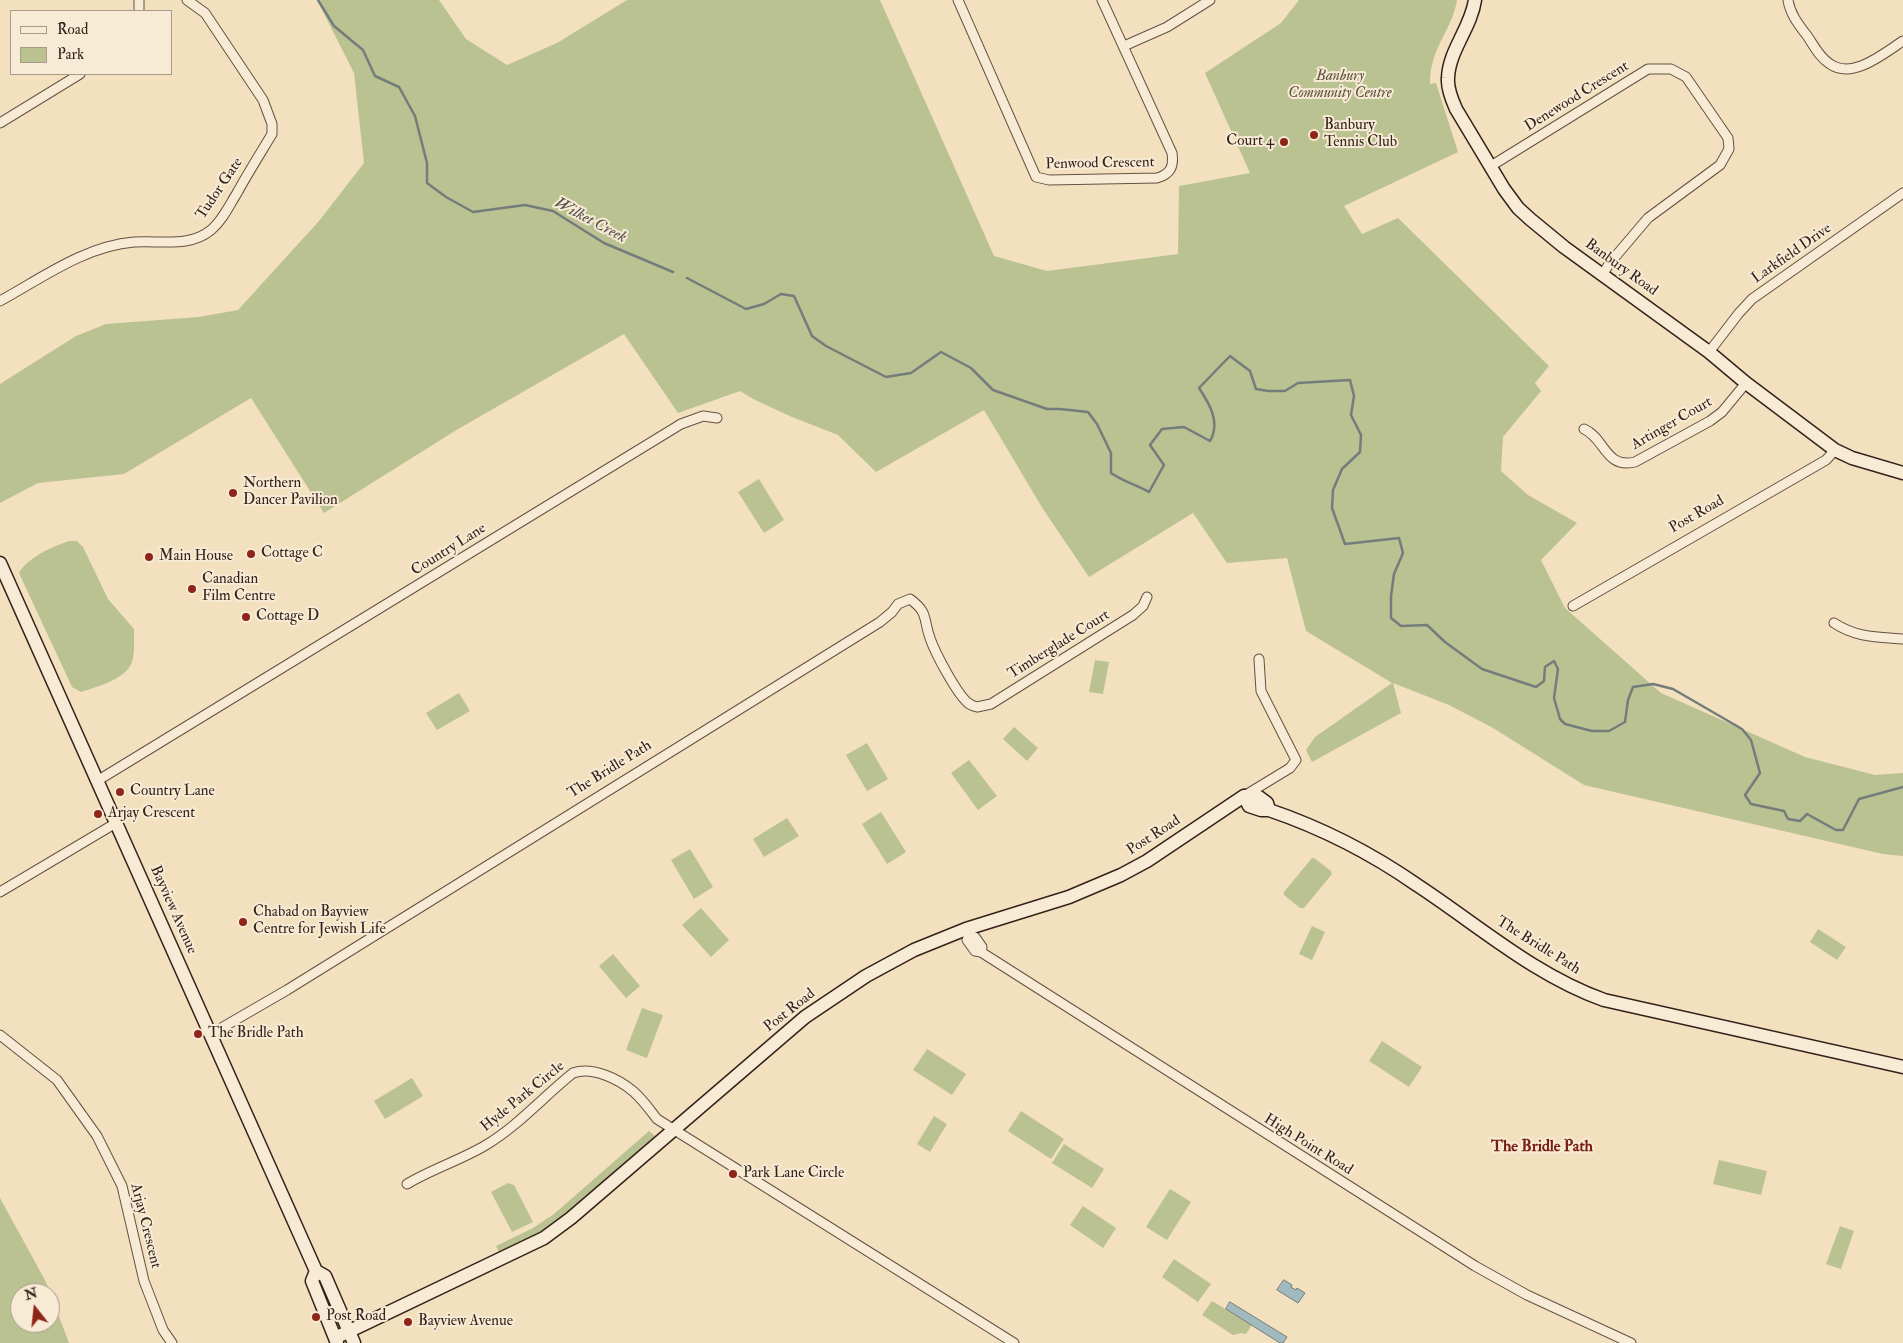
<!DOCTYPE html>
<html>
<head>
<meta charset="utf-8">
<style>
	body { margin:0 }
	#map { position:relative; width:1903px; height:1343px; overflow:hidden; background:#f3e0bf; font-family:"IM FELL Double Pica",serif }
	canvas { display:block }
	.legend { position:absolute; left:10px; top:10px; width:162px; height:65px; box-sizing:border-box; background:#f7ebd5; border:1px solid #a99a8a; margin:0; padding:6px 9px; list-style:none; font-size:15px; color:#34211a }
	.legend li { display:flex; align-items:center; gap:10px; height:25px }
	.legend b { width:25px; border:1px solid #a99a8a }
	.north { position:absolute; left:10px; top:1283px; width:50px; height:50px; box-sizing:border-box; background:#f7ebd5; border:1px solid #a99a8a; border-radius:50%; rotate:344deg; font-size:14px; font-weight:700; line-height:20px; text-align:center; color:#34211a }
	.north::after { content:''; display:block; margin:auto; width:18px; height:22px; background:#8f2418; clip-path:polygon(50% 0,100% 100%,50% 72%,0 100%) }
</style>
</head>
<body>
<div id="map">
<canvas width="1903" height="1343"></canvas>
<ul class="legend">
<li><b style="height:6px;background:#f7ebd5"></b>Road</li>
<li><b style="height:14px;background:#bac292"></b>Park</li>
</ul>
<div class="north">N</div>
</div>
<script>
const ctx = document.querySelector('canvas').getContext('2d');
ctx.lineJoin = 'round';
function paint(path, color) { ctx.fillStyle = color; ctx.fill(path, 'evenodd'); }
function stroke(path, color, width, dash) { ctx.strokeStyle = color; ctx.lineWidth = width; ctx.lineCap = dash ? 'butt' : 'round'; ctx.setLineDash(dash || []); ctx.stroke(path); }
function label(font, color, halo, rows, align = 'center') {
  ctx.font = font + ' "IM FELL Double Pica",serif'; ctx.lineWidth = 4; ctx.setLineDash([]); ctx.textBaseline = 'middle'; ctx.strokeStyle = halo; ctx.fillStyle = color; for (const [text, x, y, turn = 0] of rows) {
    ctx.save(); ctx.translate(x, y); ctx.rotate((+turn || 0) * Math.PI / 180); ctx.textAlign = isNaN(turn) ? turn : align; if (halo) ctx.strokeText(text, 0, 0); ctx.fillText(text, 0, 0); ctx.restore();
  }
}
const green = new Path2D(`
	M317,0H439L466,39L507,65L557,43L627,0H880L994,256L1047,271L1178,254L1179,186L1250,173L1205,73L1281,23L1299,0H1457C1452,31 1431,46 1430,81V84L1436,83L1458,152L1344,206L1362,234L1398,218L1549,366L1535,383L1541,391L1503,437L1501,471L1528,495L1577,523L1541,560L1565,608L1661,693L1805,757L1875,775L1903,773V856L1883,854L1584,785L1493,728L1449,705L1393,683L1401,713L1312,762L1306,750L1315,737L1392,683L1306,631L1287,558L1227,563L1193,513L1089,577L1043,509L984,410L876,472L838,435L792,417L755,400L740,391L678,413L624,334L458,429L324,513L251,398L124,474L38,483L0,503V384L76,336L106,324L199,317L238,310L319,221L364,163L354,73Z
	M759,479L784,520L764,533L738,492Z
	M69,541H77L83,547L108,599L134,629C134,639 135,653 132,662C126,679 97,687 81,692L72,687L19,573C28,557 52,547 69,541Z
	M1095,660L1109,662L1103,694L1089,692Z
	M459,693L470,711L437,730L426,713Z
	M1014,727L1038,748L1027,761L1003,739Z
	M867,743L888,779L867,791L846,755Z
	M969,760L997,796L978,810L951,773Z
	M881,812L906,852L887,864L862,824Z
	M787,818L799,836L764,857L753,839Z
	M690,849L713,887L694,899L671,860Z
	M1312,858H1314L1331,871L1332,874L1304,908H1300L1284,895V892Z
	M701,908L729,940L711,957L682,925Z
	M1312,926L1325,932L1312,960L1299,954Z
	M1818,929L1846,947L1837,960L1810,942Z
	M613,954L640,986L626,998L599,966Z
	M642,1008L663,1015L647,1058L626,1050Z
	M1382,1041L1422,1067L1409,1087L1369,1061Z
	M927,1049L966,1074L952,1095L913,1070Z
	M412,1078L423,1096L385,1119L374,1101Z
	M1021,1111L1064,1139L1051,1159L1008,1131Z
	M934,1116L947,1124L930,1152L917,1144Z
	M649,1131L655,1136L653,1139C616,1171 580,1209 538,1235C526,1243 512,1247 499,1252L496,1246L533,1228L554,1214Z
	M1064,1144L1104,1169L1092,1188L1052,1163Z
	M1719,1160L1767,1171L1761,1195L1713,1184Z
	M508,1183L514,1185L533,1222L512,1232L491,1192Z
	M1170,1189L1191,1202L1167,1240L1146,1227Z
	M0,1198L46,1282L69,1343H0ZM20,1293H50V1323H20Z
	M1083,1206L1116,1228L1103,1248L1070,1225Z
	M1840,1226L1854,1231L1841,1269L1826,1264Z
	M1174,1259L1211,1284L1198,1302L1162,1277Z
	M1212,1301L1252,1325L1246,1334L1241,1333L1233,1335L1202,1315Z`);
const water = new Path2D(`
	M1284,1280L1292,1285L1291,1287L1296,1290L1297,1288L1305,1293L1298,1303L1277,1290Z
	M1230,1302L1287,1337L1283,1343H1280L1226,1309Z`);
const stream = new Path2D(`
	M318,0L334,26L363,50L375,76L399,87L415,116L427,163V183L446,197L473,212L525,205L553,211L604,243L673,272
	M687,278L746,309L764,304L781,294L794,296L812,336L826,346L886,377L911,373L941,352L971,368L993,390L1047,409H1060L1088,412L1097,424L1111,453V473C1122,481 1137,485 1149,492L1164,465L1150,445L1162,429L1184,427L1210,441C1221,422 1209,403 1199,388L1230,356L1250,371L1256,389L1268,391H1285L1298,383L1350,380L1354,396L1351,415L1361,435L1360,452L1342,469L1333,490L1332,508L1345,544L1399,538L1403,553L1394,574L1391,596V618L1401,626L1427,625L1445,642L1482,669L1536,687L1544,681L1545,667L1554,661L1558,669L1554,698L1560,719L1565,724L1592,731H1609L1625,722L1628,700L1633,687L1653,684L1673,689L1742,729L1751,740L1760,773L1745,795L1751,804L1784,811L1788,819L1800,821L1807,814L1836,830H1843L1859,799L1903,787`);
const street = new Path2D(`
	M139,0V11
	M958,0L1036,177L1049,180L1157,178C1171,174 1174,166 1172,153L1102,0
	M1788,0C1790,14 1799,25 1808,37C1814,46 1820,58 1830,64C1853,80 1884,53 1903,41
	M1124,46L1167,27L1210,0
	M0,123L80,74
	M1491,166L1648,69H1671L1686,77L1728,138L1729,149L1720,165L1648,218L1609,264L1603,274
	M0,301C42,278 85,246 134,242C161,240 189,248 211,230C222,221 229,206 237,193C248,173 260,154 272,134V124L263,100L205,13L187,0
	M1709,352L1739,313L1752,299L1903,193
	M1584,429C1605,438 1605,469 1635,462L1710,421L1722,412L1746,383
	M1573,606L1826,460L1835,450
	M1834,623C1857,638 1877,637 1903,639
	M97,781L681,424L703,416L717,418
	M1244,796L1290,768L1296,760L1261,691L1259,659
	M0,892L116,823
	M966,929L969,935L967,940L975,951L981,952L1475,1266L1527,1295L1631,1343
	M969,935L975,937L982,947L981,952
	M211,1034L287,990L880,622L892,612L898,604L910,599C929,613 923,619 930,638C935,653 956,692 967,702C970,705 973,706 977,707L991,704L1133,615L1143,606L1147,597
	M0,1035L57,1080L97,1136L122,1186L144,1281L163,1330L172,1343
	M407,1184C432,1169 461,1160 486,1145C518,1126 544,1096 573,1073C592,1066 619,1079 634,1092C643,1100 650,1110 657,1119L1014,1343`);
const secondary = new Path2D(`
	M1475,0C1471,28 1449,50 1448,78C1447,88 1452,100 1456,109L1504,189L1518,208L1530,219L1564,247L1709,352L1746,383L1835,450L1852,458L1903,473
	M0,563L316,1271L325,1276L354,1343
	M1244,796L1249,806L1261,810H1269C1322,828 1371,853 1417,885C1478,925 1534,975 1604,1000L1903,1067
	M1244,796L1259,797L1267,803L1269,810
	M316,1271L312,1281L337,1343
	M335,1338L544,1238L571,1218L805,1017L866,976L914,950L966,929L1069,897L1121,875L1147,861L1244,796`);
const markers = [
	[1314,135,5,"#8f2418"],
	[1284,142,5,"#8f2418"],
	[233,493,5,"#8f2418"],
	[251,554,5,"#8f2418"],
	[149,557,5,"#8f2418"],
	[192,589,5,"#8f2418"],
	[246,617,5,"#8f2418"],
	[120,792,5,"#8f2418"],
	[98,814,5,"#8f2418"],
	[243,922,5,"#8f2418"],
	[198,1034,5,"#8f2418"],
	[733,1174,5,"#8f2418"],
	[316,1317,5,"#8f2418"],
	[408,1322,5,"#8f2418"]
];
const parkNames = [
	["Banbury",1340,77],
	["Community Centre",1340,94]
];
const streetNames = [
	["Denewood Crescent",1577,97,-32],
	["Penwood Crescent",1100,164,-1],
	["Tudor Gate",220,189,-56],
	["Larkfield Drive",1792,254,-35],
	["Banbury Road",1621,268,36],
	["Artinger Court",1672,424,-30],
	["Post Road",1697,515,-30],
	["Country Lane",449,550,-32],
	["Timberglade Court",1059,645,-32],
	["The Bridle Path",610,770,-32],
	["Post Road",1154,836,-33],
	["Bayview Avenue",173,910,66],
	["The Bridle Path",1538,946,32],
	["Post Road",790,1011,-38],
	["Hyde Park Circle",523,1097,-39],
	["High Point Road",1308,1145,32],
	["Arjay Crescent",145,1226,76]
];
const poiNames = [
	["Banbury",1324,126],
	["Tennis Club",1324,143],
	["Court 4",1274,142,"right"],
	["Northern",243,484],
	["Dancer Pavilion",243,501],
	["Cottage C",261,554],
	["Main House",159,557],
	["Canadian",202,580],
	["Film Centre",202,597],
	["Cottage D",256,617],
	["Country Lane",130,792],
	["Arjay Crescent",108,814],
	["Chabad on Bayview",253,913],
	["Centre for Jewish Life",253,930],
	["The Bridle Path",208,1034],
	["Park Lane Circle",743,1174],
	["Post Road",326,1317],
	["Bayview Avenue",418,1322]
];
const waterNames = [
	["Wilket Creek",590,221,28]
];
const neighbourhoodNames = [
	["The Bridle Path",1542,1148]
];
paint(green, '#bac292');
paint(water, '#a1babd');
stroke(water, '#757d7c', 1);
stroke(stream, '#757d7c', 2.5);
stroke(street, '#645143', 11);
stroke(secondary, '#34211a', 15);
stroke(street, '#f7ebd5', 9);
stroke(secondary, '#f7ebd5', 12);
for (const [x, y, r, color] of markers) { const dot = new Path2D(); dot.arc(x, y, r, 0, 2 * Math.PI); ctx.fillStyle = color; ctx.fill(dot); stroke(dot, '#f7ebd5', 2); }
label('italic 15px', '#5c513e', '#f7ebd5', parkNames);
label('15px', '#34211a', '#f7ebd5', streetNames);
label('15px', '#34211a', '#f7ebd5', poiNames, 'left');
label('italic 16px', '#554f4b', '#f7ebd5', waterNames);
label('bold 16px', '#7a1f14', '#f7ebd5', neighbourhoodNames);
</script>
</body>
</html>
